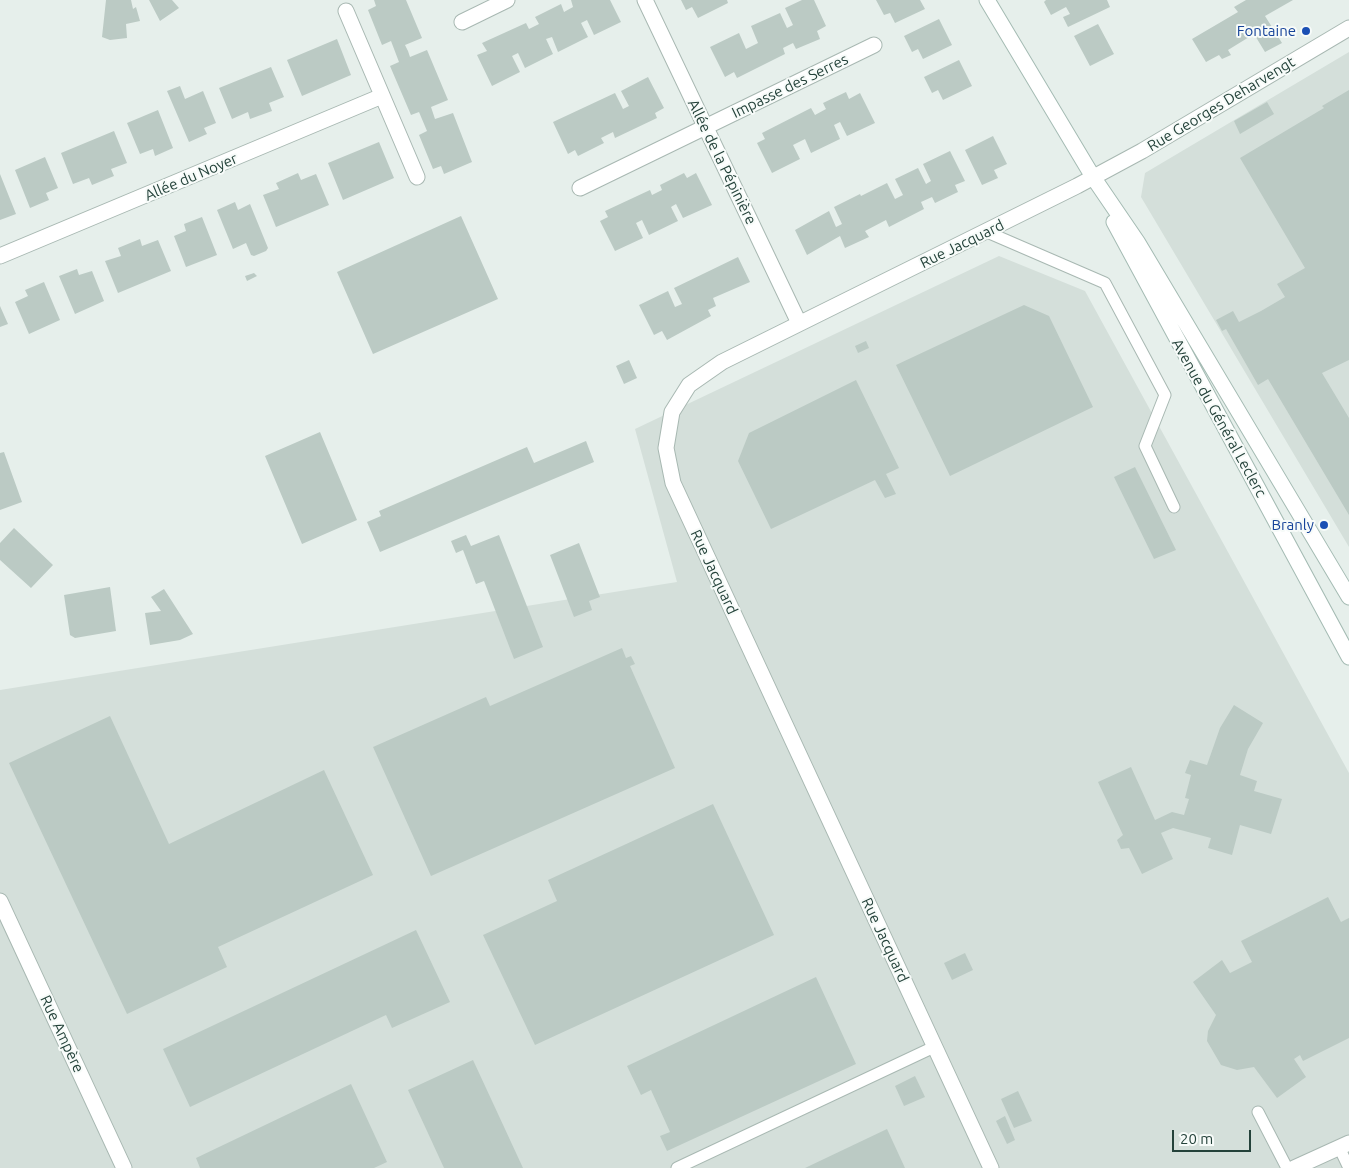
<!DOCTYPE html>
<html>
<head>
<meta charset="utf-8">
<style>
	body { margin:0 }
	#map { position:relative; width:1349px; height:1168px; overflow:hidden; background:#e6efeb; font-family:Ubuntu,sans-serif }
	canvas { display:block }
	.scale { position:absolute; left:1172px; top:1130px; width:79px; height:22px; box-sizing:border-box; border:2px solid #24423a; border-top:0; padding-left:6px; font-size:15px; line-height:18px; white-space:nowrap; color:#24423a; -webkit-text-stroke:4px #f7fbf9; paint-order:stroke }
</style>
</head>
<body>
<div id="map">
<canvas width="1349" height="1168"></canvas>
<div class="scale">20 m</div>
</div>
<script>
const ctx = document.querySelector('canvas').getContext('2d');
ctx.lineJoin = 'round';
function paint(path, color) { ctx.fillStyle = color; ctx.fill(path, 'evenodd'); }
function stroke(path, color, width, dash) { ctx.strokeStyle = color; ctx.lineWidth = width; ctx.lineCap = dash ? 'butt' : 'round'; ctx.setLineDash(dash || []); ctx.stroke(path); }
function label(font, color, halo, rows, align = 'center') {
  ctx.font = font + ' Ubuntu,sans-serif'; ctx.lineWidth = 4; ctx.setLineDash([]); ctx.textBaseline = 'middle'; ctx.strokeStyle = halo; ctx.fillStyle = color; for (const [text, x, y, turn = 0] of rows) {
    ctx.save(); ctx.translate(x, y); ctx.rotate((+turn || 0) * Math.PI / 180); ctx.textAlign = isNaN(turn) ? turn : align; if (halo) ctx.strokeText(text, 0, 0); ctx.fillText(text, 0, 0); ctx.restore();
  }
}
const built = new Path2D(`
	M1349,52V547L1141,197L1145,173Z
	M999,256L1085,291L1349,773V1168H0V690L677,582L635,429Z`);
const building = new Path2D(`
	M106,0H131L133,9L136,7L140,21L126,24L127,38L110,40L102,37Z
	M149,0H172L179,8L160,21Z
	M374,0H406L422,38L405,45L408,51L410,57L427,50L448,100L431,107L435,119L453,113L472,162L444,174L441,166L433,169L419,135L427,131L419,112L411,115L390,66L399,62L391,41L382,45L368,10L376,6Z
	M571,0H610L621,22L594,35L587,20L581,23L588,37L558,52L552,37L546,39L553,54L525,68L518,53L512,56L520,72L492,86L477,55L487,51L482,43L526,23L529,29L539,24L535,17L561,4L564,12L573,7Z
	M681,0H727L728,3L698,18L692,7L686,10Z
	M802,0H814L826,26L817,31L820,39L796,49L793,43L783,48L785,54L737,78L734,72L725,77L710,47L739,33L746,49L758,43L751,26L780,13L787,28L793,25L785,8Z
	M876,0H920L925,9L895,23L890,13L884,15Z
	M1046,0H1107L1110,7L1068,27L1063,17L1070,14L1066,7L1051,15L1044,2Z
	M1246,0H1293L1265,16L1282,43L1265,52L1254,34L1228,50L1231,55L1222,59L1219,55L1206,62L1192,39L1238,12L1234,7Z
	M939,19L952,45L923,59L918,49L912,52L904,36Z
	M1098,24L1114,54L1090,66L1074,36Z
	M337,39L351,75L302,96L287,60Z
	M959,60L972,86L943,100L938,90L932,93L924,77Z
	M271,67L284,97L269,103L272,111L250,119L248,112L232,119L219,88Z
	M648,77L664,108L655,113L657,118L615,138L613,132L601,138L604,143L578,156L575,150L568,154L553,122L615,93L623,109L629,106L621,91Z
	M180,86L185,99L203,91L216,123L204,128L207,134L189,142L167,91Z
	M1349,90V360L1322,373L1349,418V515L1268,379L1258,385L1226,329L1222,331L1216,320L1233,311L1239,322L1261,311L1285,297L1277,284L1305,268L1240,158L1324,108L1322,106Z
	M846,92L849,99L860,93L875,123L847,136L840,122L834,125L840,139L811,153L805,139L793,145L800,159L772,173L757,143L765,139L762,133L811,108L815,115L826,109L823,103Z
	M1267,102L1274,114L1240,134L1234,121Z
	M158,110L173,148L155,156L153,149L140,154L127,123Z
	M114,131L127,163L111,169L114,176L92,185L89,178L73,184L61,153Z
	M993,136L1007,164L994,170L998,178L982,185L965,150Z
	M379,142L394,178L343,200L328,163Z
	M950,151L965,181L955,185L958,192L935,203L932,197L921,202L924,209L889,227L886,220L865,231L869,237L845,248L840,236L807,255L795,230L829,211L836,227L842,224L834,207L860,194L861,196L887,183L895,199L903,195L895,179L918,168L926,184L931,181L923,164Z
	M45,157L58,188L46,193L49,200L30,208L15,170Z
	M298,173L301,180L316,174L329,205L276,227L263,195L279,189L276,183Z
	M684,173L687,178L696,173L712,205L683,218L676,204L671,207L678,221L649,235L642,220L636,223L643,238L615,251L600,221L608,217L605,211L650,190L652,195L662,190L660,185Z
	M0,174L16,214L0,220Z
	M235,202L238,210L250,204L268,248L266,251L254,256L251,255L246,243L233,249L217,210Z
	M461,216L498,299L373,354L337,272Z
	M202,217L217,255L186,267L174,236L186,231L184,224Z
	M140,239L142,246L158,240L171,271L118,293L105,261L121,256L118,248Z
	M738,257L750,282L713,298L716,306L708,310L711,316L667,340L662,331L654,335L639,305L668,291L675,307L682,304L674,288Z
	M77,269L79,275L92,271L104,301L75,314L59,276Z
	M254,273L257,276L247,281L245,276Z
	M44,282L60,320L29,334L15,302L28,296L25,290Z
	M1024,305L1049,316L1093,407L950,476L896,365Z
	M0,306L8,324L0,327Z
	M866,341L869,348L858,353L855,346Z
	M629,360L637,378L624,384L616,366Z
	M856,380L899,468L886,474L896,494L885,498L875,480L771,529L738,461L749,433Z
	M320,432L357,520L302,544L265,456Z
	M586,441L594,462L380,552L367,522L381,516L379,511L527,447L534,463Z
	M4,452L22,502L0,510V453Z
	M1135,467L1176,550L1154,559L1114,477Z
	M14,528L53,565L31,588L0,560V543Z
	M466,535L471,546L499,535L543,647L514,659L484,581L476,584L463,550L456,553L451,541Z
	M579,543L600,597L589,601L592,610L574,617L550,555Z
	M110,587L116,631L75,638L70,635L64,595Z
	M164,589L193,634L180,640L150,645L145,613L161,611L151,597Z
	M622,648L626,658L631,656L635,664L630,666L675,768L431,876L373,747L486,697L490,706Z
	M1234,705L1263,723L1248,749L1240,775L1257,781L1254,791L1282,799L1271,834L1240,825L1232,855L1208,848L1211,838L1173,828L1161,833L1173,859L1142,874L1129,848L1121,849L1117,840L1123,835L1098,782L1131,767L1155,820L1172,812L1184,815L1189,799L1185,798L1191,775L1185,773L1190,760L1207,765L1220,728Z
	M110,716L169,844L324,770L373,875L218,947L227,967L127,1014L9,763Z
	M713,804L774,935L535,1045L483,935L557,901L548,880Z
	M1328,897L1341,922L1349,918V1038L1303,1061L1300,1055L1294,1059L1306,1077L1277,1098L1254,1067L1237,1070L1221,1065L1207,1041L1208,1031L1216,1015L1193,982L1222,960L1230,973L1252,962L1241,941Z
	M416,930L450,1002L392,1028L386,1015L190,1107L163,1049Z
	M965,953L973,970L952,980L944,963Z
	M816,977L856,1064L667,1151L660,1136L670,1132L651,1090L641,1095L627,1066Z
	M473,1060L492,1101L523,1168H444L427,1131L408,1090Z
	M915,1076L925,1097L904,1106L895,1086Z
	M351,1084L387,1162L374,1168H200L196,1158Z
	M1018,1091L1032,1121L1014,1128L1001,1099Z
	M1005,1116L1015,1140L1007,1144L996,1121Z
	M887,1129L905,1168H805Z`);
const service = new Path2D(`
	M987,232L1105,283L1165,395L1145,446L1174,507
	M1258,1112L1287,1168
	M1339,1147L1349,1168
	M677,1168L934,1047`);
const minor = new Path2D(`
	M645,0L799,323
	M346,11L417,177
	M462,22L507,0
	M580,188L874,45
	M0,256L382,96
	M0,901L124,1168
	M991,1168L673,483L666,448L672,412L689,385L722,362L1077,186L1142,151L1349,28
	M1294,1168L1349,1143`);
const secondary = new Path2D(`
	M987,0L1093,177L1138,243L1349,597
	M1114,222L1349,657`);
const markers = [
	[1306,31,5,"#1a4fb4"],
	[1324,525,5,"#1a4fb4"]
];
const transitNames = [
	["Fontaine",1296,31],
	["Branly",1314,525]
];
const streetNames = [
	["Impasse des Serres",790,86,-26],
	["Rue Georges Deharvengt",1221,104,-31],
	["Allée de la Pépinière",722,162,64],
	["Allée du Noyer",191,177,-23],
	["Rue Jacquard",962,244,-26],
	["Avenue du Général Leclerc",1219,418,61],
	["Rue Jacquard",714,572,65],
	["Rue Jacquard",885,940,65],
	["Rue Ampère",62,1034,65]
];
paint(built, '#d4dfda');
paint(building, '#bbcac4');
stroke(service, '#a8b8b2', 13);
stroke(minor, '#a8b8b2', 17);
stroke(secondary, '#a4bbb3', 17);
stroke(service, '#fff', 11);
stroke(minor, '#fff', 15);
stroke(secondary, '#fff', 15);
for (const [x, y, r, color] of markers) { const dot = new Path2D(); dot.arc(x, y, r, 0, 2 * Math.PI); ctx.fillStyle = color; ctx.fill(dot); stroke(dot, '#f7fbf9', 2); }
label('15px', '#164399', '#f7fbf9', transitNames, 'right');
label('15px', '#24423a', '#f7fbf9', streetNames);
</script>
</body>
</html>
